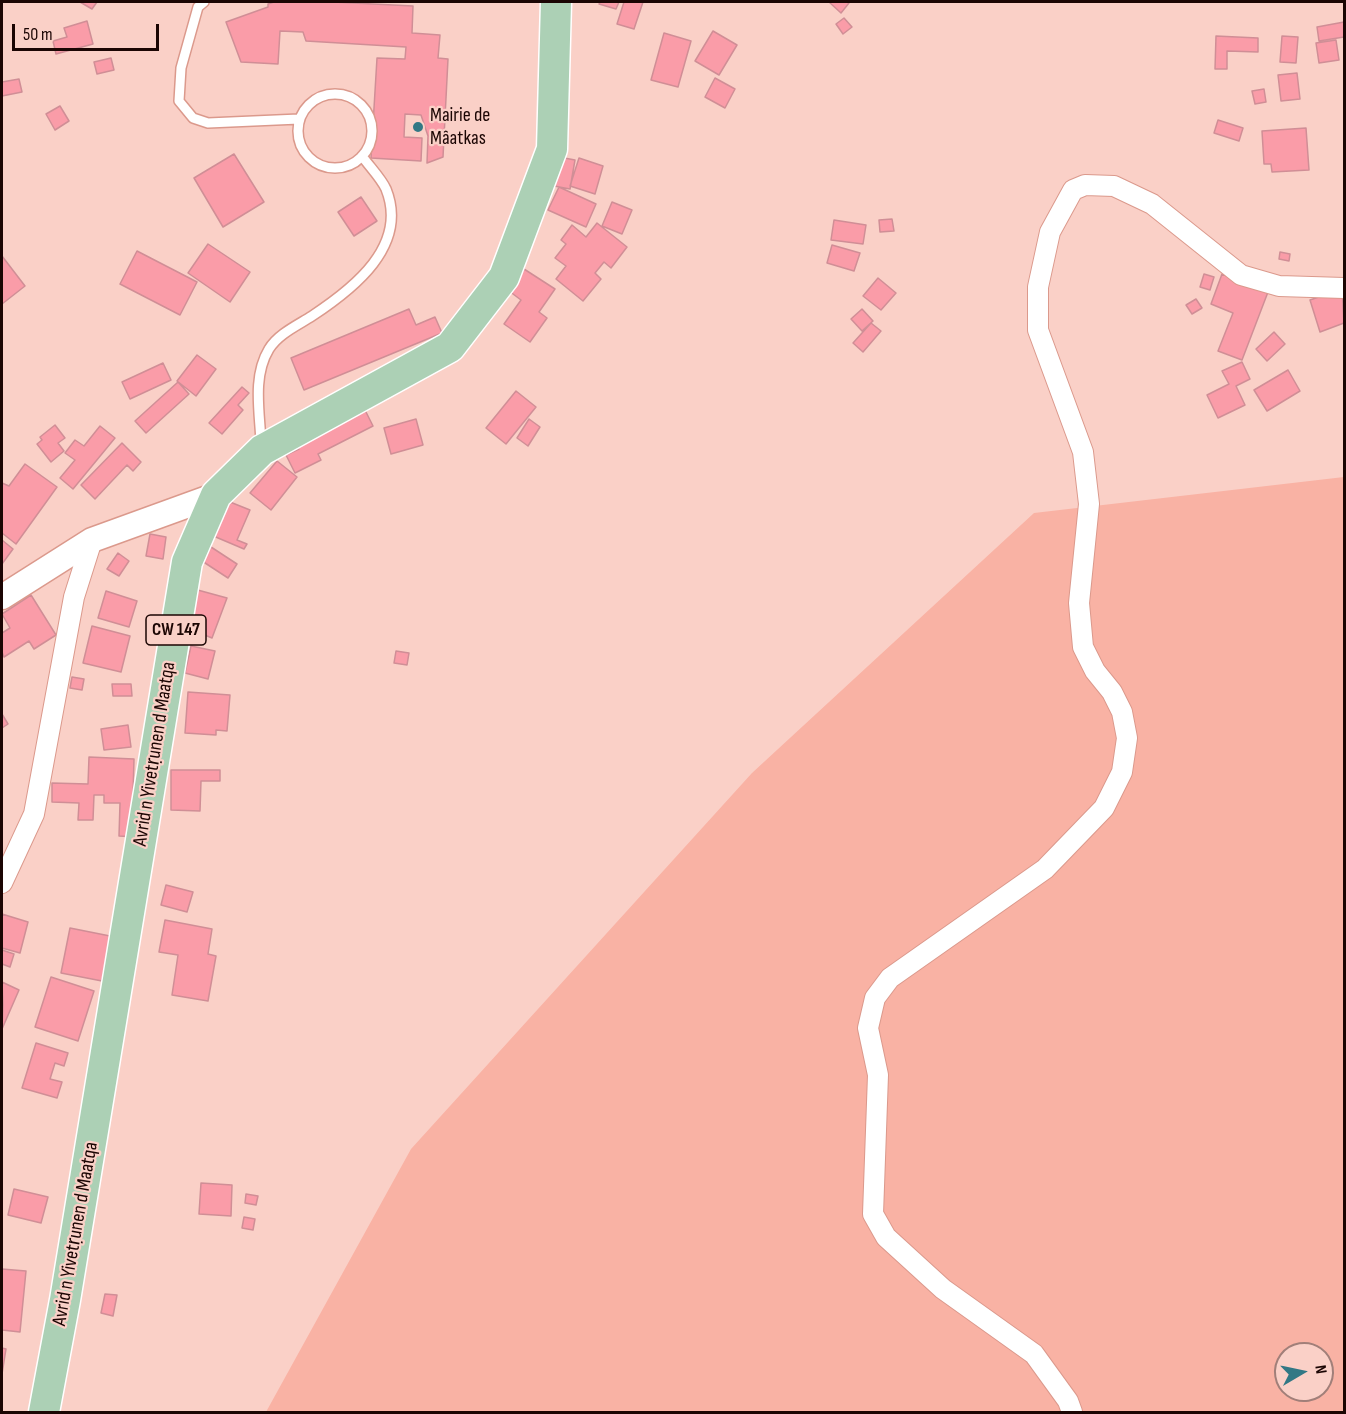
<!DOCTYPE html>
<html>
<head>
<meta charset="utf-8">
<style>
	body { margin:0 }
	#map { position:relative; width:1346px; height:1414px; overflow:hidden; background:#fad0c7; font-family:"Sofia Sans Condensed",sans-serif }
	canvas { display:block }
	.frame { position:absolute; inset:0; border:3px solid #1b0503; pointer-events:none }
	.north { position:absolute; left:1274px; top:1342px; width:60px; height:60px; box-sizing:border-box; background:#fad0c7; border:2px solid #a17f79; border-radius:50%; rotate:81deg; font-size:16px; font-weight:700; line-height:24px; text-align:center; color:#1b0503 }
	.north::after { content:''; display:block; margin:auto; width:21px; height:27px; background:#327885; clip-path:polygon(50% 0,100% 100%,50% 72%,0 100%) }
	.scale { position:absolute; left:12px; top:24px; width:147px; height:27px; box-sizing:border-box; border:3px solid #1b0503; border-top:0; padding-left:8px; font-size:18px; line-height:21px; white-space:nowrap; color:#1b0503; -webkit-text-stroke:4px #fad0c7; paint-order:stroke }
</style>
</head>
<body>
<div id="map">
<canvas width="1346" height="1414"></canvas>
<div class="frame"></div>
<div class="north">N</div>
<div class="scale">50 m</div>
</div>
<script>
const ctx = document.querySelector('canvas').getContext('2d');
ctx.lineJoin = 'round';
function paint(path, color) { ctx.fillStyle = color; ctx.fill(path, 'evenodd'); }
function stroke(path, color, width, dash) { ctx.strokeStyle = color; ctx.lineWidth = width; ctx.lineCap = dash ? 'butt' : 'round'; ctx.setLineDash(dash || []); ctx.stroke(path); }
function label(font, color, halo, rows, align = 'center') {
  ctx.font = font + ' "Sofia Sans Condensed",sans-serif'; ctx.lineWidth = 4.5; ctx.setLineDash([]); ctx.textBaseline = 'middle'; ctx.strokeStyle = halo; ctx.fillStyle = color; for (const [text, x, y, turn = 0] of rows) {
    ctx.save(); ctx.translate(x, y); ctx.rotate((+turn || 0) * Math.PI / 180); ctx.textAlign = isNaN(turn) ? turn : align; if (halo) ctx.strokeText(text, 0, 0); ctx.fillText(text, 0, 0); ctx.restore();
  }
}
const green = new Path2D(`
	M1344,477V1412H266L411,1149L752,773L1034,513ZM1286,1354H1322V1390H1286Z`);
const building = new Path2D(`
	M80,2H97L92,9Z
	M274,2H333L413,6L412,33L440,35L438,58L448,59L443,157L427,163L428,136L421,115L405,114L404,137L422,138L421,161L371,158L377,58L405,59L406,47L306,41L303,32L280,31L278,64L241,62L226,22L268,7V4Z
	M600,2H619L616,9L599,4Z
	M624,2H643L634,29L617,24Z
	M829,2H847L849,3L841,13Z
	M844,18L852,27L843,34L836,24Z
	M87,21L93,44L56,54L53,41L67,37L64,28Z
	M1344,22V37L1319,41L1317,27Z
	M713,31L737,45L719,75L695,61Z
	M664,33L691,41L678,87L651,80Z
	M1216,36L1258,38V52L1227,51V69H1215Z
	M1282,36L1298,37L1296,63L1280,62Z
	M1336,40L1339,60L1319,63L1316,43Z
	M111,58L114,70L97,74L94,62Z
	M1297,73L1300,99L1281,101L1278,75Z
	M715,78L735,89L725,108L705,97Z
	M19,79L22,92L2,96V82Z
	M1264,89L1266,102L1255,104L1252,91Z
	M60,106L69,121L55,130L46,114Z
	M1218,120L1243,128L1239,141L1214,133Z
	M1306,128L1309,170L1272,172L1271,164H1264L1262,131Z
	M234,154L264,202L223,227L194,178Z
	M559,157L575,160L570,189L554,186Z
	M579,158L603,166L595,194L570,186Z
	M559,187L596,204L586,227L548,210Z
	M361,197L377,221L354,236L338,212Z
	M612,202L632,210L622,234L602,226Z
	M892,219L894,231L880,232L879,220Z
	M834,220L866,225L863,244L831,240Z
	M597,223L627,247L611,268L604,262L595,273L601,279L583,301L556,279L566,266L555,258L566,244L561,240L572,225L586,237Z
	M208,244L250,272L230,302L188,273Z
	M832,245L860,253L854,271L827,263Z
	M137,251L197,282L180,315L120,284Z
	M1280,252L1290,254L1289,261L1279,259Z
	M2,256L25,286L2,304Z
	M524,269L555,289L539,312L547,318L530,342L504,324L521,300L509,291Z
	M1204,274L1214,277L1210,290L1200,287Z
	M1222,274L1268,292L1242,360L1218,351L1233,313L1211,304Z
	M878,278L896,293L881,310L863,296Z
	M1342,289L1344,323L1320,332L1310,300Z
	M1196,299L1202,308L1192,314L1186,305Z
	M409,309L416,325L435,317L442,333L304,390L291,358Z
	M862,309L873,321L862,331L851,319Z
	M871,323L881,331L863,352L853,343Z
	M1274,332L1285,344L1267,361L1256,349Z
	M197,355L216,369L196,396L177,381Z
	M1242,362L1250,379L1236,386L1245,405L1218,418L1207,395L1229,384L1222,371Z
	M163,363L171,380L130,399L122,382Z
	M1288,370L1300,391L1267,411L1254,390Z
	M178,382L189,394L146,433L135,421Z
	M242,387L249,393L238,405L243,410L222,434L209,423Z
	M516,391L536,407L506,444L486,428Z
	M363,406L373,426L318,454L321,460L295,473L286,455L299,449L294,440Z
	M416,419L423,445L391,454L384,428Z
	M529,419L540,427L528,446L517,438Z
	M55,425L65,438L58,443L64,451L51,462L37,444L42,440L40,437Z
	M100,426L115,438L73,489L60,478L75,460L65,453L75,440L84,446Z
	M122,443L141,462L133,471L127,465L95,499L81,485Z
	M277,461L297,477L271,510L250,493Z
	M25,464L57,487L16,544L2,533V483L9,486Z
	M225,500L250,510L237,540L247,544L244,549L211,535Z
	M150,534L166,537L163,559L146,556Z
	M2,540L13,549L2,564Z
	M211,547L237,564L228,578L202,561Z
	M118,553L129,561L119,576L107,569Z
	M194,589L227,598L212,638L180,625Z
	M106,591L137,601L129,627L98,618Z
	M31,595L56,635L34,649L29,641L4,657L2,652V633L10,628L2,614Z
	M92,626L130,636L121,672L83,663Z
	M191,646L215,651L208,679L185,673Z
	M396,651L409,653L407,665L394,663Z
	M72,677L84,679L82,690L70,688Z
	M112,684H131L132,696H113Z
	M188,692L230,695L227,731L216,730V735L185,733Z
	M2,714L8,724L2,728Z
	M128,725L131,747L104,750L101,729Z
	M89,757L134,759L133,794H138L137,837L119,836L120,803H104V795H94L93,820H78L79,803L52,802V783L88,784Z
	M171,770H220V781H201L200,811L171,810Z
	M166,885L193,892L187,912L161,905Z
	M2,914L28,922L20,953L2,948Z
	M165,920L212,929L208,954L216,956L208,1001L172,995L178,955L159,952Z
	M70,928L110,936L102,981L61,973Z
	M2,950L14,954L10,967L2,964Z
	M51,977L94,991L78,1041L35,1027Z
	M2,982L19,990L2,1029L3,1005Z
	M36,1043L68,1053L64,1066L55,1063L50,1079L62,1082L57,1098L22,1088Z
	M201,1183L232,1185L231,1216L199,1214Z
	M14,1189L48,1197L41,1223L8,1215Z
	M246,1194L258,1196L256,1205L245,1203Z
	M244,1217L255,1219L253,1230L242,1228Z
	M2,1269L26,1271L20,1332L2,1330Z
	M105,1294L117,1295L113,1316L101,1313Z
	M2,1348L6,1349L2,1374Z`);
const service = new Path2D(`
	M204,2L198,7L181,68L179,101L193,118L208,123L299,119
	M298 131a37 37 0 1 1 74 0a37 37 0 1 1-74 0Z
	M261,443C260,413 252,377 269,349C278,334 298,325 312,316C353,289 409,246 386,189C381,178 369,166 362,156`);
const minor = new Path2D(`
	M2,883L34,814L74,597L92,540
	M1072,1412L1068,1401L1034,1354L943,1289L886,1237L873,1214L878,1075L868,1028L875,998L890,978L1045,869L1104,808L1122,772L1127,738L1122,712L1112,692L1095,671L1083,647L1079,603L1089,504L1083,452L1038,330V287L1050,232L1073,190L1085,185L1114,186L1152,204L1241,275L1279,286L1344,288`);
const tertiary = new Path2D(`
	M2,597L92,540L216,495`);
const primary = new Path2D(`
	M44,1412L65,1300L187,562L216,495L262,450L450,347L504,277L552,149L556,2`);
const markers = [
	[418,127,6,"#327885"]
];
const shields = [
	[176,630,60]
];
const shieldNames = [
	["CW 147",176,630]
];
const poiNames = [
	["Mairie de",430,116],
	["Mâatkas",430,139]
];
const streetNames = [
	["Avrid n Yivetṛunen d Maatqa",155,754,-81],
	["Avrid n Yivetṛunen d Maatqa",76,1234,-80]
];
paint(green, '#f9b2a4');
paint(building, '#fa9ca8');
stroke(building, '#d08e96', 1.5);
stroke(service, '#db998c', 12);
stroke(minor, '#db998c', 22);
stroke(tertiary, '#db998c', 27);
stroke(primary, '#fff', 33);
stroke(service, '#fff', 9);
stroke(minor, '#fff', 20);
stroke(tertiary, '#fff', 24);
stroke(primary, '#acd0b5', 30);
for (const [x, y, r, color] of markers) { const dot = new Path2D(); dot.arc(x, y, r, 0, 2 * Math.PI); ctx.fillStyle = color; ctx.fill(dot); stroke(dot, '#fad0c7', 2); }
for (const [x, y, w] of shields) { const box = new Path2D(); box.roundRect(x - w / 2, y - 15, w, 30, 4.5); ctx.fillStyle = '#fad0c7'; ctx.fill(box); stroke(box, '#1b0503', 1.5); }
label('bold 18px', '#1b0503', null, shieldNames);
label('20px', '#1b0503', '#fad0c7', poiNames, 'left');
label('20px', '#1b0503', '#fad0c7', streetNames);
</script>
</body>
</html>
